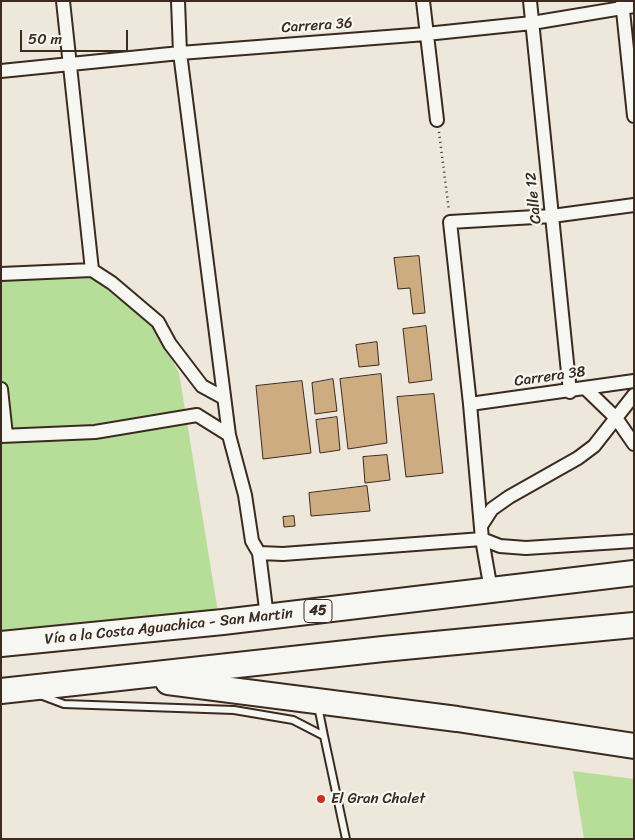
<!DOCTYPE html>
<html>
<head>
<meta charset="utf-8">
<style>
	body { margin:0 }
	#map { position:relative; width:635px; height:840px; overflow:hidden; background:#eee7db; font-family:Sriracha,sans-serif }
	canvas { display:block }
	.frame { position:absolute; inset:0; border:2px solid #3b2a1e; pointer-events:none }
	.scale { position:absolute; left:20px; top:30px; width:108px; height:22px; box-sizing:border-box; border:2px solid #3b2a1e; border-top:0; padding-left:6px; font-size:15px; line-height:18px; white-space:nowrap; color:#3b2a1e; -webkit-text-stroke:4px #f6f6f2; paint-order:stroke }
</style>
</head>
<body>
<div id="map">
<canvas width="635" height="840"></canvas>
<div class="frame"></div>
<div class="scale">50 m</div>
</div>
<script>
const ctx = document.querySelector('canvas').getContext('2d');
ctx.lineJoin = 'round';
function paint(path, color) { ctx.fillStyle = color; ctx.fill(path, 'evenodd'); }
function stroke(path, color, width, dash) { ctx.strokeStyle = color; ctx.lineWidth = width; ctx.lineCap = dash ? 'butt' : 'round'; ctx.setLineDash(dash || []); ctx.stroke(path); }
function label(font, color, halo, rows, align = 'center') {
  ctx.font = font + ' Sriracha,sans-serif'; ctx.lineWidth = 4.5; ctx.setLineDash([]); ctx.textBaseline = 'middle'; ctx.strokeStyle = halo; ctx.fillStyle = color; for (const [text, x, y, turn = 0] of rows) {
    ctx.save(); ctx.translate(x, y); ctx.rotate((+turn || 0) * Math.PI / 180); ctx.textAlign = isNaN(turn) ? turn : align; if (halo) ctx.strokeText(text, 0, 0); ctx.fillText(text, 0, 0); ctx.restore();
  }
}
const green = new Path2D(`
	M91,276L112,289L155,329L179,373L218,612L1,634V280Z
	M573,771L634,779V839H584Z`);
const building = new Path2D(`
	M419,256L425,313L413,314L410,288L398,289L394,258Z
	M426,326L432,380L409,383L403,329Z
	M377,342L379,365L359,367L356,345Z
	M381,374L387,443L348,449L340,379Z
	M333,379L337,411L315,414L312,383Z
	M302,381L311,453L263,459L256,386Z
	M434,394L443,473L406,477L397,397Z
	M337,417L340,450L320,453L316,420Z
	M387,455L390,480L365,483L363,457Z
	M367,486L370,511L311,516L309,493Z
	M294,516L295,526L284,527L283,517Z`);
const path = new Path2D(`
	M439,132L449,211`);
const lane = new Path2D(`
	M40,695L64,704L234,710L293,720L324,736L346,839
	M318,706L324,736`);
const street = new Path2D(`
	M63,1L92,270
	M178,1L180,53L229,435
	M423,1L437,120
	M530,1L570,392
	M622,1L634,116
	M1,71L180,53L426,34L532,23L634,6
	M1,274L92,270L112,283L158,322L170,344L202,386L224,398
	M1,389L6,435
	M586,389L616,418L634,444
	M470,404L634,381
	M1,436L95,432L197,415L229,435L245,495L252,541L259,553L283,554L482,539L500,546L526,548L634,541
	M481,526L492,509L509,497L578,458L594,446L634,395
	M259,553L267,617
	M491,590L482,539L470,404L450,222L552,216L634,205`);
const highway = new Path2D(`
	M1,644L223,622L634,573
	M168,682L457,719L634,746
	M1,691L383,649L634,625`);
const markers = [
	[321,799,5,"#c8321e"]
];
const shields = [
	[318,611,28]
];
const shieldNames = [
	["45",318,611]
];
const streetNames = [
	["Carrera 36",317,26,-4],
	["Calle 12",534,198,-96],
	["Carrera 38",550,377,-8],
	["Vía a la Costa Aguachica - San Martin",169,627,-6]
];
const poiNames = [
	["El Gran Chalet",331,799]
];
paint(green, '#b7de99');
paint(building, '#ceac81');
stroke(building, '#3b2a1e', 1);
stroke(lane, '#3b2a1e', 10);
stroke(street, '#3b2a1e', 16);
stroke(highway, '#3b2a1e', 28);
stroke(path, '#3b2a1e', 2.5, [1, 4]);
stroke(lane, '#f6f6f2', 6);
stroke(street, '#f6f6f2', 12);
stroke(highway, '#f6f6f2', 24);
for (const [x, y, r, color] of markers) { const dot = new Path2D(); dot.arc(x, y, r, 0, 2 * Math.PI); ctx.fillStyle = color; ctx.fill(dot); stroke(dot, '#f6f6f2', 2); }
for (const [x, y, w] of shields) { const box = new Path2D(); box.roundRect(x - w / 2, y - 11.5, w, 23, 4); ctx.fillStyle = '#f6f6f2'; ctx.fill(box); stroke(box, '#3b2a1e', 1); }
label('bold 14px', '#3b2a1e', null, shieldNames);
label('15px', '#3b2a1e', '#f6f6f2', streetNames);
label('15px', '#3b2a1e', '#f6f6f2', poiNames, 'left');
</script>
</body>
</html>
